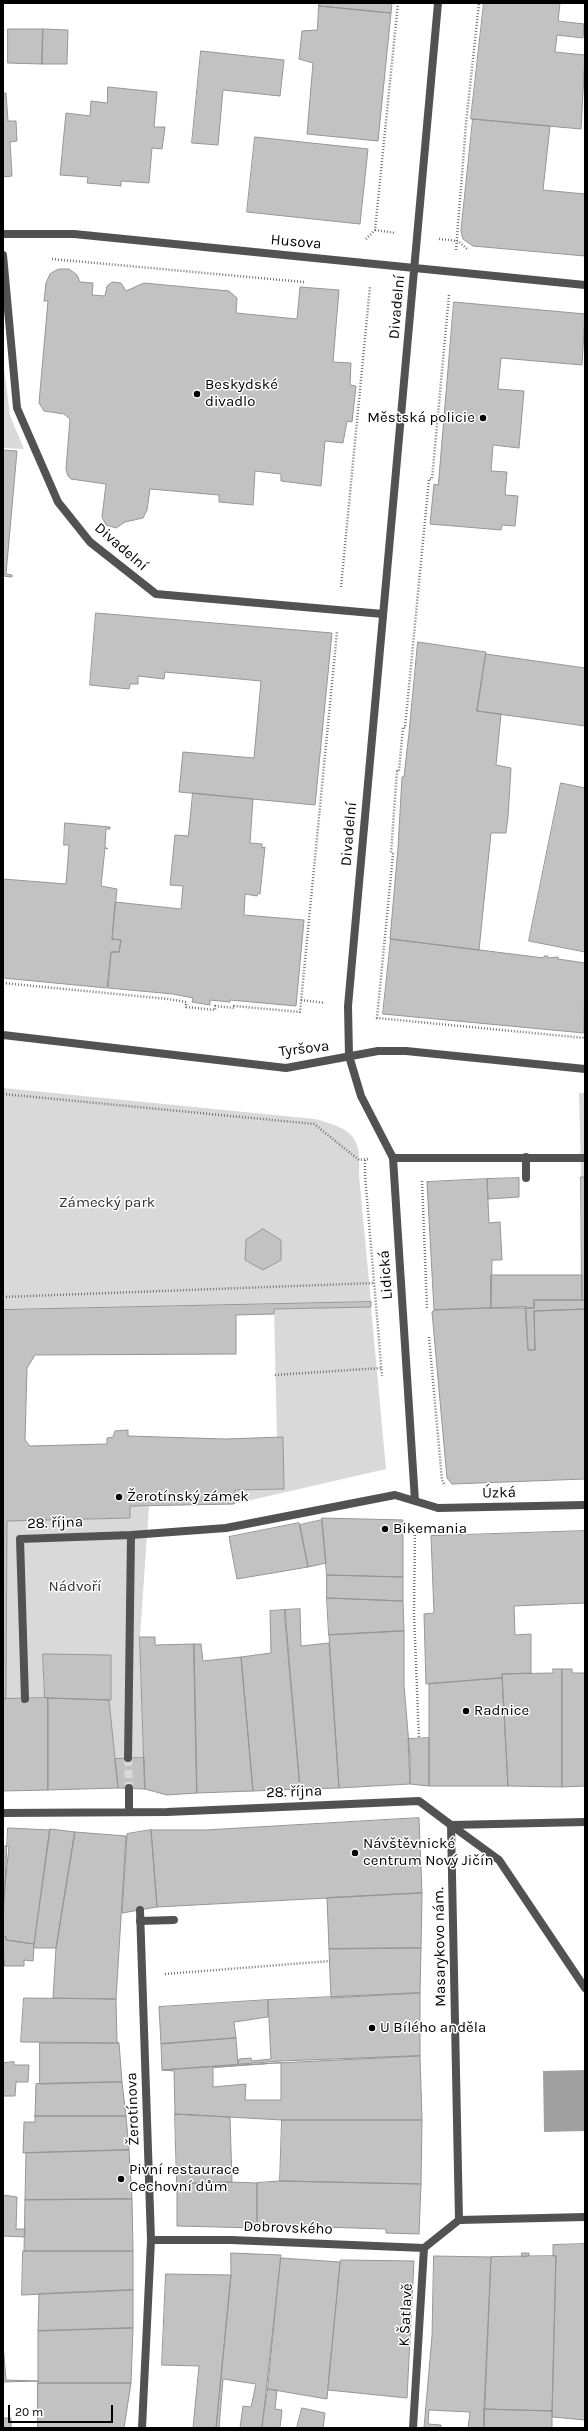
<!DOCTYPE html>
<html>
<head>
<meta charset="utf-8">
<style>
	body { margin:0 }
	#map { position:relative; width:588px; height:2431px; overflow:hidden; background:#fff; font-family:Karla,sans-serif }
	canvas { display:block }
	.frame { position:absolute; inset:0; border:4px solid #000; pointer-events:none }
	.scale { position:absolute; left:8px; top:2405px; width:105px; height:18px; box-sizing:border-box; border:2px solid #000; border-top:0; padding-left:5px; font-size:12px; line-height:14px; white-space:nowrap; color:#000; -webkit-text-stroke:3px #fff; paint-order:stroke }
</style>
</head>
<body>
<div id="map">
<canvas width="588" height="2431"></canvas>
<div class="frame"></div>
<div class="scale">20 m</div>
</div>
<script>
const ctx = document.querySelector('canvas').getContext('2d');
ctx.lineJoin = 'round';
function paint(path, color) { ctx.fillStyle = color; ctx.fill(path, 'evenodd'); }
function stroke(path, color, width, dash) { ctx.strokeStyle = color; ctx.lineWidth = width; ctx.lineCap = dash ? 'butt' : 'round'; ctx.setLineDash(dash || []); ctx.stroke(path); }
function label(font, color, halo, rows, align = 'center') {
  ctx.font = font + ' Karla,sans-serif'; ctx.lineWidth = 3; ctx.setLineDash([]); ctx.textBaseline = 'middle'; ctx.strokeStyle = halo; ctx.fillStyle = color; for (const [text, x, y, turn = 0] of rows) {
    ctx.save(); ctx.translate(x, y); ctx.rotate((+turn || 0) * Math.PI / 180); ctx.textAlign = isNaN(turn) ? turn : align; if (halo) ctx.strokeText(text, 0, 0); ctx.fillText(text, 0, 0); ctx.restore();
  }
}
const green = new Path2D(`
	M3,360L10,416L24,449L3,448Z
	M3,1088L315,1119C351,1129 362,1135 359,1175L371,1302L3,1310Z
	M579,1093H585V1177H581Z
	M371,1307L386,1469L234,1504L235,1490L284,1489L283,1437H277L274,1309Z
	M130,1506H149L140,1637L144,1758L115,1759L109,1700H111V1655L43,1654L45,1698L6,1699L7,1521L130,1518Z`);
const water = new Path2D(`
	M585,2070V2131L544,2132L543,2071Z`);
const building = new Path2D(`
	M319,3H392L391,13L319,6Z
	M484,3H560L558,21L584,24L583,38L557,35L555,52L585,55L581,129L471,119Z
	M319,6L391,13L378,141L307,134L313,63L299,59L302,31L317,30Z
	M8,29H43L42,64L8,63Z
	M43,29L68,30L67,64H42Z
	M201,51L284,60L280,96L223,90L218,145L192,143Z
	M108,87L157,92L154,127H165L162,149L152,148L149,183L121,181V186L87,183L88,177L60,175L66,113L90,116L91,101L107,103Z
	M3,93H6L8,121H16L17,141L10,142L12,176L3,177Z
	M473,119L550,126L543,190L585,194V256L473,246L463,239L461,231Z
	M255,137L368,149L360,224L247,212Z
	M59,269H69L77,275L80,282L93,283L92,295L105,296L107,286L112,282L121,283L126,291L144,283L229,291L237,298L236,313L297,319L300,287L339,290L333,362L351,363L350,385L356,386L352,422L347,421L343,443L325,441L321,486L281,481V474L255,471L253,505L219,502V495L150,489L147,510L143,518L125,522L116,528L106,525L102,517L106,484L71,479L68,476L66,469L70,419L64,414L44,411L39,403L48,301H44L46,283L50,274Z
	M454,302L585,314L582,365L501,358L498,389L524,391L519,448L493,445L491,471L507,472L505,495L518,496L515,526L502,525L501,530L430,524L434,484L438,485Z
	M3,450L17,451L6,574L12,575V577L3,576Z
	M96,613L332,633L315,805L179,792L183,752L254,758L261,681L165,672L164,679L138,676V684H130L129,689L90,685Z
	M418,642L486,652L477,711L501,714L496,765L511,768L508,817L506,833H491L479,950L390,939L398,848L402,777H404L409,733Z
	M486,654L585,668V726L477,711Z
	M561,783L585,788V952L529,941Z
	M193,793L253,799L250,843L262,844V848L265,847L260,894L258,893L257,896L245,894L244,915L304,920L296,1006L230,1000V1002L210,1000V1005L192,1002L193,998L173,994L108,988L111,952H119L121,940L112,939L115,902L181,909L183,886L170,885L175,835L188,836Z
	M65,823L110,827V829H106L105,847L108,849L105,848L101,886L117,889L112,939L121,940L119,952H111L107,988L3,978V879L66,884L69,845H64Z
	M391,939L544,958V956H548V958L558,957V959L585,963L584,1033L383,1014Z
	M581,1177H585V1300H582Z
	M519,1178V1197L488,1199L487,1179Z
	M487,1179L489,1223L500,1222L502,1260H492L491,1308L434,1310L427,1182Z
	M263,1229L281,1240V1260L263,1270L245,1260L246,1240Z
	M491,1275H582V1300H534V1308H491Z
	M534,1300H585V1309L534,1311L535,1350H528L525,1308H534Z
	M371,1302V1307L274,1309V1314L236,1315V1354L35,1355L27,1368L25,1440L30,1446L107,1444V1438L113,1437L115,1431L128,1430V1436L225,1439L283,1437L284,1489L235,1490L234,1504L130,1506V1518L7,1521L6,1699H3V1310Z
	M526,1307L528,1350H535L534,1311L585,1309V1479L452,1484L447,1478L432,1312L434,1310Z
	M322,1518L403,1520V1577L327,1575Z
	M322,1520L326,1563L308,1567L300,1525Z
	M299,1523L308,1567L237,1579L229,1537Z
	M585,1531V1603L514,1606L515,1635L531,1634V1673L502,1674V1678L426,1684L424,1614L434,1613L431,1536Z
	M327,1575L403,1577V1601L327,1598Z
	M327,1598L403,1601L404,1631L329,1635Z
	M300,1609L301,1646L329,1643L339,1788L300,1789L285,1621V1610Z
	M285,1610L300,1789L253,1791L241,1657L271,1653L270,1611Z
	M404,1631V1685L410,1757V1784L339,1788L329,1635Z
	M140,1637H155V1645L194,1644L197,1793L167,1795L145,1789Z
	M194,1644H201L203,1661L241,1657L253,1791L197,1793Z
	M43,1654L111,1655V1700L45,1698Z
	M553,1669H562V1787L508,1786L502,1674L553,1673Z
	M562,1669H572V1673H585V1786L562,1787Z
	M502,1678L508,1786H429V1684Z
	M48,1698V1790L3,1791V1699Z
	M48,1698L109,1700L118,1788L48,1790Z
	M429,1738V1786L410,1784L408,1739Z
	M144,1758L145,1789L118,1788L115,1759Z
	M419,1818L422,1893L157,1907L151,1830H205Z
	M8,1828L50,1830L34,1944L6,1940V1937L3,1936Z
	M50,1829L75,1832L56,1948H34Z
	M151,1830L157,1907L122,1913L127,1834Z
	M75,1832L126,1836L116,1999L53,1998L56,1948Z
	M3,1846H9L3,1907Z
	M422,1893L421,1948L329,1949L327,1898Z
	M3,1936L6,1937V1940L34,1944L33,1961L24,1960V1966H5Z
	M421,1948L420,1993L331,1998L329,1949Z
	M420,1993V2056L238,2065L239,2059L251,2058L252,2061L271,2059L268,2000Z
	M24,1998L116,1999L117,2042L119,2043L21,2042Z
	M268,2000V2017L234,2022L236,2038L161,2044L159,2007Z
	M236,2038L238,2065L162,2070L161,2044Z
	M40,2043H119L122,2082L40,2084Z
	M420,2056L422,2120H282L175,2114L174,2071L162,2070L281,2061ZM281,2063V2100H245L246,2084L213,2087V2068Z
	M14,2062V2065H29L28,2082H16L15,2096H3V2063Z
	M122,2082L126,2116H35L36,2084Z
	M175,2114L230,2117L232,2182L177,2184Z
	M35,2116H126L129,2150L23,2153L24,2122H35Z
	M282,2120H422L421,2184L280,2181Z
	M129,2150L132,2199L25,2200L26,2153Z
	M280,2181L421,2184L419,2234L386,2233V2229L259,2225L257,2228V2183Z
	M230,2182L257,2183V2228L177,2226V2184Z
	M3,2195L17,2197L16,2229H25V2237L3,2236Z
	M132,2199L133,2251H24L25,2200Z
	M585,2244V2420L552,2417L556,2256H553V2245Z
	M23,2251H133V2290L22,2295Z
	M231,2253L281,2255L262,2428H240L243,2406L251,2407L256,2384L223,2379L219,2428H216L231,2275Z
	M522,2253H529V2256L522,2257Z
	M434,2256L491,2257L484,2428H468L470,2412L429,2410L428,2424L441,2425V2428H424L432,2336Z
	M556,2256L552,2411L484,2409L491,2257Z
	M281,2258L340,2262L327,2399L268,2389Z
	M341,2260L414,2261L407,2398L328,2390Z
	M166,2274L231,2275L216,2428H193L199,2366L162,2365Z
	M133,2290V2328L38,2331L39,2294Z
	M133,2328L131,2383H38V2331Z
	M3,2344L6,2380L38,2381L3,2382Z
	M38,2383H131L124,2428H38Z
	M268,2389L277,2390L275,2409L282,2410L280,2428H262Z
	M302,2408L325,2413L323,2428H297Z
	M484,2409L552,2411V2428H484Z
	M3,2418H11V2428H3Z`);
const minorTunnel = new Path2D(`
	M128,1758L129,1788`);
const path = new Path2D(`
	M375,230L395,233
	M366,239L375,230L398,3
	M439,239L458,241L467,249
	M456,250L466,124L479,3
	M52,259L304,282
	M449,295L432,479H429L405,728L403,727L399,771H397L391,853L393,854L377,1018L585,1038
	M341,587L370,286
	M3,983L168,999L186,1002V1007L215,1010V1006L234,1008V1006L300,1012L337,632
	M301,1000L325,1003
	M3,1094L314,1124L359,1160L368,1159
	M365,1160V1175L382,1376
	M422,1181L427,1308
	M3,1297L374,1283
	M429,1337L442,1480L445,1486
	M275,1375L381,1368
	M415,1526L414,1614L419,1739
	M165,1974L330,1961`);
const service = new Path2D(`
	M526,1157V1178
	M393,1158H585
	M140,1921L174,1920`);
const pedestrian = new Path2D(`
	M451,1825L499,1860L585,1988`);
const minor = new Path2D(`
	M3,234H74L585,285
	M3,255L17,408L58,502L90,542L156,594L383,614
	M3,1035L286,1068L378,1051H406L585,1069
	M415,1501L393,1158L361,1096L349,1056L348,1006L438,3
	M25,1699L20,1539L131,1535
	M128,1758L131,1535L226,1528L395,1495L438,1508L585,1505
	M129,1788V1812
	M3,1813L167,1812L419,1801L451,1825
	M451,1825L459,2220L585,2217
	M451,1825L585,1822
	M140,1910L151,2240L142,2428
	M151,2240H231L424,2248
	M413,2428L424,2248L459,2220`);
const markers = [
	[197,394,4,"#000"],
	[483,418,4,"#000"],
	[119,1497,4,"#000"],
	[385,1529,4,"#000"],
	[466,1711,4,"#000"],
	[355,1853,4,"#000"],
	[372,2028,4,"#000"],
	[121,2179,4,"#000"]
];
const streetNames = [
	["Husova",296,242,5],
	["Divadelní",397,307,-85],
	["Divadelní",121,547,41],
	["Divadelní",349,834,-85],
	["Tyršova",304,1049,-7],
	["Lidická",386,1275,-94],
	["Úzká",499,1493,-1],
	["28. října",55,1523,-2],
	["28. října",294,1792,-2],
	["Masarykovo nám.",440,1947,-91],
	["Žerotínova",133,2109,-92],
	["Dobrovského",288,2228,2],
	["K Šatlavě",406,2315,-87]
];
const poiNames = [
	["Beskydské",205,385],
	["divadlo",205,402],
	["Městská policie",475,418,"right"],
	["Žerotínský zámek",127,1497],
	["Bikemania",393,1529],
	["Radnice",474,1711],
	["Návštěvnické",363,1844],
	["centrum Nový Jičín",363,1861],
	["U Bílého anděla",380,2028],
	["Pivní restaurace",129,2170],
	["Cechovní dům",129,2187]
];
const parkNames = [
	["Zámecký park",107,1203],
	["Nádvoří",75,1587]
];
paint(green, '#d9d9d9');
paint(water, '#a0a0a0');
paint(building, '#c2c2c2');
stroke(building, '#969696', 1);
stroke(minorTunnel, '#d9d9d9', 8, [8, 4]);
stroke(path, '#747474', 2.5, [1, 2]);
stroke(service, '#525252', 8);
stroke(pedestrian, '#525252', 8);
stroke(minor, '#525252', 8);
for (const [x, y, r, color] of markers) { const dot = new Path2D(); dot.arc(x, y, r, 0, 2 * Math.PI); ctx.fillStyle = color; ctx.fill(dot); stroke(dot, '#fff', 1.5); }
label('15px', '#000', '#fff', streetNames);
label('15px', '#000', '#fff', poiNames, 'left');
label('15px', '#303030', '#fff', parkNames);
</script>
</body>
</html>
